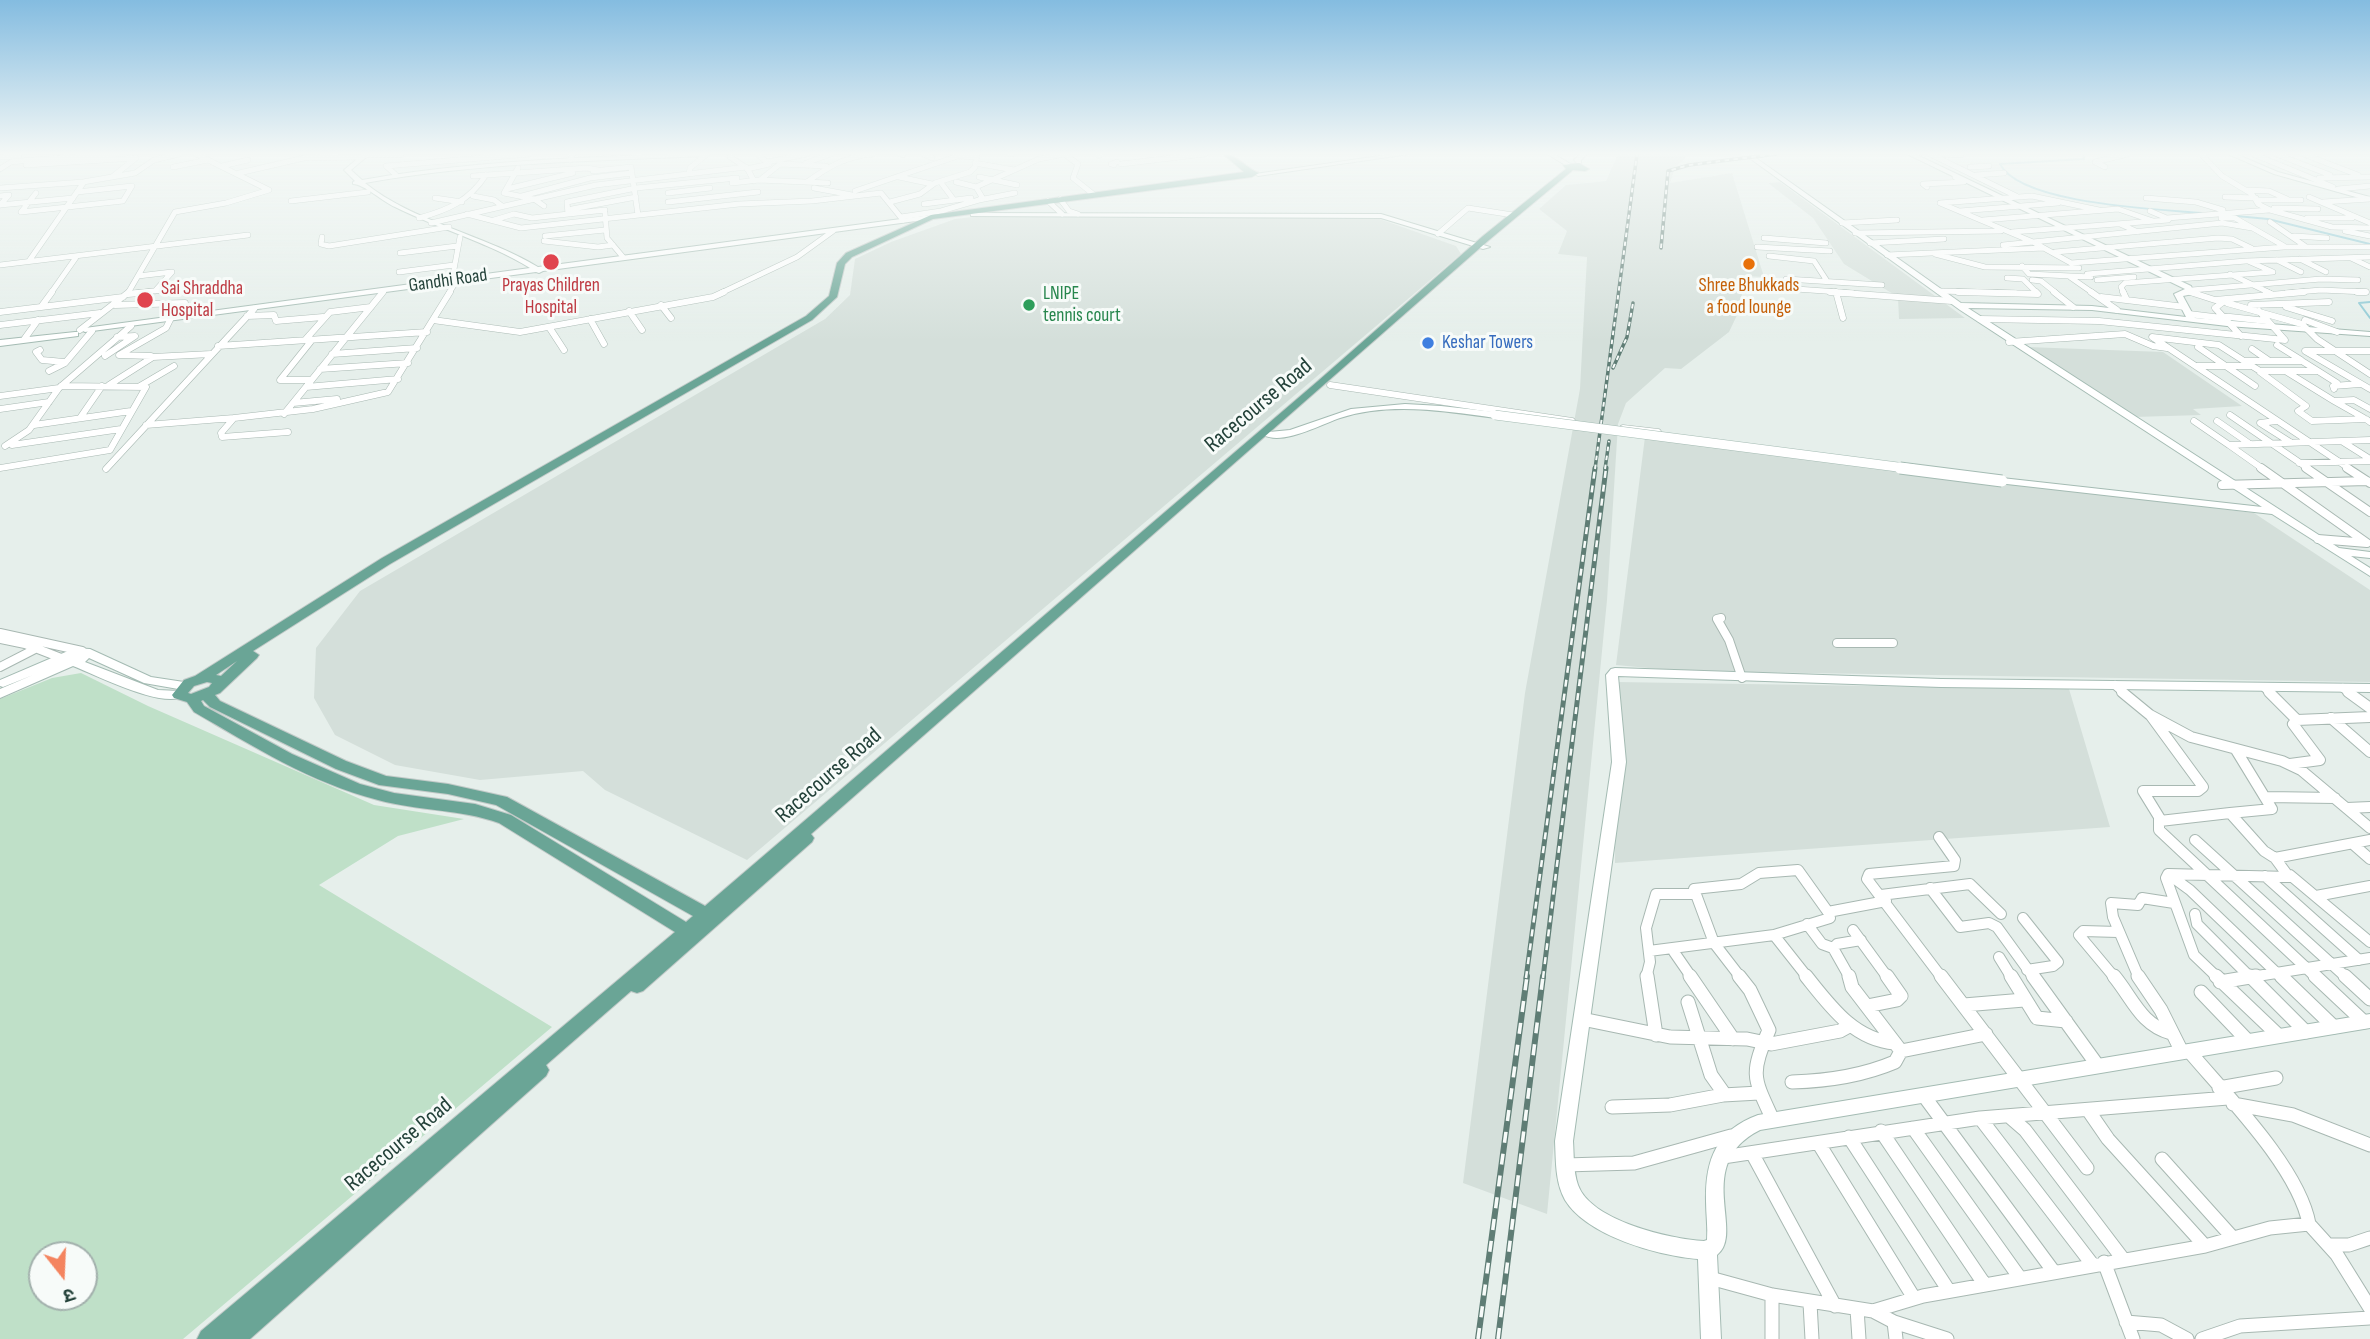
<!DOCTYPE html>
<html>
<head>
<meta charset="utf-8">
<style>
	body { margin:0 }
	#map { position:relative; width:2370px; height:1339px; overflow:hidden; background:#e6efeb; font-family:"Sofia Sans Condensed","Noto Sans Devanagari",sans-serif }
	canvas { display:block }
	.north { position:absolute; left:28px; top:1241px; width:70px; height:70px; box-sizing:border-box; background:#f7fbf9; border:2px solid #a3b1ad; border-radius:50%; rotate:162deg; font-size:19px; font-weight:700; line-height:28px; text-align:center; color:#24423a }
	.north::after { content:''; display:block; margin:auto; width:24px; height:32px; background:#f4845f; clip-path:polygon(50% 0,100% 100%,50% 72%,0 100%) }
</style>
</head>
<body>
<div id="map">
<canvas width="2370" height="1339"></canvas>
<div class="north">उ</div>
</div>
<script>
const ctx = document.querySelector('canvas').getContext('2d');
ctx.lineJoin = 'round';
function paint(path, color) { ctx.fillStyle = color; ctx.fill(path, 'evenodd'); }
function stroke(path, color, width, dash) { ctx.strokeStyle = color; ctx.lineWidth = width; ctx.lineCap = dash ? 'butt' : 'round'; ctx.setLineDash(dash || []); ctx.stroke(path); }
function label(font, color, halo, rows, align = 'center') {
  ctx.font = font + ' "Sofia Sans Condensed",sans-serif'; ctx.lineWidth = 6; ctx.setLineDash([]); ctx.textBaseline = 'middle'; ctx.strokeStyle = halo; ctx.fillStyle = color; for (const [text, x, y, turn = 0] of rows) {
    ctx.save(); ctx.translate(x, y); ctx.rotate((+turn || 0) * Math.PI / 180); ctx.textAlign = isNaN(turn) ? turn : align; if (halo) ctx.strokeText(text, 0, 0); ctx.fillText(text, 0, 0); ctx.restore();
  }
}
const built = new Path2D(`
	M1618,154H1685V159L1676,166L1670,183L1732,173L1764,277L1745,276L1739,311L1729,332L1681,369L1665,368L1626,403L1618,424L1607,600L1547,1214L1463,1183L1525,693L1580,389L1587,257L1558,254L1567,231L1539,209L1566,185L1606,181Z
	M1780,182L1965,318L1899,319L1898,297L1844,264L1813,218L1768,183Z
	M982,216L1374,217L1456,246L1461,254L747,860L605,790L583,771L480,780L395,765L335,735L314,698L316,648L360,591L825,319L850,295L855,259L891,242L955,219Z
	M2027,347L2163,352L2242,406L2193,409L2201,415L2134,417Z
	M1645,437L2254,513L2370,590V682L1681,671L1616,665Z
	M1616,682L2069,689L2110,827L1615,863Z`);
const green = new Path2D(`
	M81,673L148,706L374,805L464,819L398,836L319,885L552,1027L183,1339H0V699L52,678ZM42,1255H84V1297H42Z`);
const stream = new Path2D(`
	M2083,154L2084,159L2000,164C2020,204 2157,209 2201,213
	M2236,216L2268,219L2370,244
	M2370,302L2359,303L2370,318`);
const streetFar4 = new Path2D(`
	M900,154L903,155
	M923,154L932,158
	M1009,154H1012
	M1064,154L1078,164L1073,178L1093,194
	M1097,154L1099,156
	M1743,154L1751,157
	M1930,154L2016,196
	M1941,154L1961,155
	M2201,154L2222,176L2252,194L2258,204L2270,210L2332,227L2370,228
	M2253,154L2333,187
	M2276,154L2330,175
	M2303,154L2358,175
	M364,155H401
	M0,157L19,156
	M730,157L747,168L754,181
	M570,160L573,154
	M767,162L807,154
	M806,163L831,154
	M975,163L1014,170
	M1121,164L1205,154
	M1114,165L1111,164L1117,162
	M222,166L248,160
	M173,167L208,160
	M1970,167L1989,166
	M2105,167L2095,162L2128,154
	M518,168L504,193L534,199L544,206
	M0,169L11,162L31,160
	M747,169L769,164L757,154
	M593,171L631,167L638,215
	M239,173L304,158L361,157
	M689,174L690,168L707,154
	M396,175L386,166L530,154
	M1976,175L2004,173
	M473,176L587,168L598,170
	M112,177L136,158L26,165L33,160L117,154
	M899,177L932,184
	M979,177L1017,185
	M2319,178L2370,177
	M760,180L780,164L826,166
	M83,182L135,173L154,160L179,154
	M807,182C828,167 846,156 873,154
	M956,182L976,187
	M732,183L759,180L828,183
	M942,184L954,200
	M1927,187L1923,184L1964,182L1955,177
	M0,188L84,182L29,261
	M814,188L852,195
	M507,189L573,173
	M2338,189L2370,186
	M2247,190L2269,191L2287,199
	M855,191L958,156L976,157
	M36,193L21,212L123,201L132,186L77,192
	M668,193L710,188
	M0,196L9,195L0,205
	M473,196L494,200L502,206
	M522,196L590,178L632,173
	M2225,197L2256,198
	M2309,197L2370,223
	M435,198L462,202
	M2146,198L2196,202L2223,210
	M1060,199L1069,211L1078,214
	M979,200L1015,193
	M2256,200H2301
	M291,201L368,192
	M1048,201L1062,214
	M668,202L758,192
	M890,202L920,194L935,183L970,172L975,167L977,154
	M2323,202L2370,199
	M924,204L971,198
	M0,205L73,198
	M2274,208L2318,209
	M572,209L636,197
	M2099,210L2032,196L1940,203L2033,242L2071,263L2284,247H2370
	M1960,211L2058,203
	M2150,211L2169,219
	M605,213L607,238L623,257
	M467,214L521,228L739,204L812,201L881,193L903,220
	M568,214L567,202L636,188L737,178
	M901,217L941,211L979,200L982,197L976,187L1039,159L1064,154
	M419,218C448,210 469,201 486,175
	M2167,218L2269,210
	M2221,218H2235L2284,246
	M2307,218H2352
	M494,220L514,214L532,218L605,210
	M1983,220L2118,209L2153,221
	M2270,222L2305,246
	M431,223L596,185L746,167
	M1842,223L1897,220
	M2120,224L2138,232
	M2345,231L2370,236
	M2012,232L2168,220
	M1855,233L2001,231
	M1438,234L1468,208L1513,215
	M545,236L605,230
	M2294,236L2327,238
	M322,237L321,244L329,246L449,227
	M1764,238L1826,243
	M544,241L598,247L613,245
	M1870,243L1944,239
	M2003,245L2222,223L2252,228
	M1757,247L1830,251
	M2055,252L2218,238L2232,239L2251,248
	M400,253L457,246
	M1935,254L1985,267L2079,268
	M1887,255L2044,248
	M1769,256L1814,261L1827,281
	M2351,258L2370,267
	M2300,259L2326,272
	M2277,260L2301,272
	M0,265L248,235
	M2022,266L2029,274L2091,277
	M399,272L454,265
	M2087,274L2246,261L2370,257
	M2230,274L2270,293
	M138,276L172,272L155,291
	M2070,277L2093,293
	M2007,278L2023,279L2037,293
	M452,280L460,237
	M2032,280L2041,281L2056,293
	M2097,280L2134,277
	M2192,290L2321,279L2358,280
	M1938,291L2016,293
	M2190,292L2194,293
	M51,293L77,256
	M128,293L175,212L226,203L269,190L196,154
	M134,293L183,288
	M449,293L456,282
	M721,293L797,257L833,231
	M1853,293L1796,289L1789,286L1786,279L1882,285
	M2124,293L2121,287L2125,283L2273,272L2248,261
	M2286,293L2321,290L2366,292`);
const streetFar3 = new Path2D(`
	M1830,292L1952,301
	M1836,292L1843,318
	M1958,292L2038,294L2036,292
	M2054,292L2073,307
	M2091,292L2117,310
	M2123,292L2127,300
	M2190,292L2215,300L2304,292
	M2266,292L2271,294
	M2357,292H2366
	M128,294L150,292
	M2101,297L2185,307
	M2223,302L2215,308L2241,336
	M2227,303L2302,324L2317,339L2370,374
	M115,305L185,303
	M661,305L671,318
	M2251,305L2329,302
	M41,307L52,292
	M2286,307L2332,321
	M629,311L642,330
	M0,312L123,297
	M2189,314L2222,318
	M247,316L274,315L276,321L323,317
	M2221,316L2267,321
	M590,319L604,344
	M1980,319L2099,321L2285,340L2259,311
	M433,320L520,332L713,297L724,292
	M2305,320L2337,332
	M0,325L100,313
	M549,327L564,350
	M80,330L129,292
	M25,338L38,320
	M305,340L330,312L371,307
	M2009,342L2125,334L2153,346L2167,348
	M2277,345L2301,360
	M218,346L427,332
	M2198,347L2255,386
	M2252,349L2268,360
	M40,350L36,352L42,360L64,362
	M2370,351H2305L2370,389
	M332,354L417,348
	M105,356L135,336L117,337
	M151,356L119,355L166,328L170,320
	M2244,361L2219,345L2152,337L2350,469
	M2244,361H2302L2318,371H2260Z
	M2197,366H2252
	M320,369L408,363
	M49,371L65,363L92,331
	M2318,371L2337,383
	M2260,372L2306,406L2298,411L2312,421L2366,419L2370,422
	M2287,372L2334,401L2354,400L2370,409
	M311,380H280L312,340
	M109,385L153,357L211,354
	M1330,385L1572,421
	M140,386L174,366
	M306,387L398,379
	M2334,389L2333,386L2360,384
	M0,396L59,388
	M2334,401L2364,418
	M293,403L337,399
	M0,409L49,402
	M284,414L383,292
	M2230,415L2309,469
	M80,418L102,386
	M234,418L313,409L388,392L450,292
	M2194,421L2229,445
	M2217,421L2250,444
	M2276,421L2260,423L2290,442
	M34,425L131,411
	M146,425L234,418L221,433L222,437L288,432
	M1623,428L1658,432
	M2343,442L2370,459
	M12,445L121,429
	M5,446L29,430L59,388L131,326
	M2299,463L2370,461
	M0,468L110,450L146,387L61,386
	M106,469L254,309
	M2263,469L2229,445L2370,440`);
const streetFar2 = new Path2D(`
	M2261,468L2367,543L2318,539
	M2306,468L2370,512
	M2347,468L2370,483
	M2222,485L2367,481
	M1721,618L1717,619L1729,640L1742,678
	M0,633L82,651
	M0,639L25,644L61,658
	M1837,643H1893
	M0,667L37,648
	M2115,685L2124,693
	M2265,688L2270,693
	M2343,688L2350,693`);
const streetFar1 = new Path2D(`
	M2122,692L2150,715L2191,737L2282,761L2301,770L2370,828
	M2269,692L2297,720
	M2348,692L2370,708
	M2151,716L2203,787L2198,791H2143L2159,817V830L2317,978
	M2331,718L2370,752
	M2236,750L2272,809L2230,813L2264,851L2275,858
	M2290,764L2320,760L2293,724L2297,720L2370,717
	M2267,797L2335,798
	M2347,808L2370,807
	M2160,821L2230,813
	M1939,837L1955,860L1954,866L1869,874L1867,879L1942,978
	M2195,840L2347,978
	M2354,845L2370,859
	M2168,874L2190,890L2282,978
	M2290,875L2370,942
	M2265,876L2359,960
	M1930,888L1960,927L1989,923L1997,927L2034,978
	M1881,895L1970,884L2001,914
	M2316,896L2370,886
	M2195,914L2197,924L2251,978
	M2023,918L2058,962L2053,966L2027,970
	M1807,924L1822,944L1833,948
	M1853,930L1888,978
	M1649,951L1774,935
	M1674,952L1692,978
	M1999,957L2012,978
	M1646,978L1650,962L1646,928L1656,894H1694
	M1741,978L1714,943L1694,889L1741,884L1759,873L1798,870L1828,912
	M1808,978L1774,935L1830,918L1828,912L1886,901
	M1850,978L1833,948L1837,944L1861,940
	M2115,978L2079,935L2083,931L2118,932
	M2139,978L2113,917L2111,903L2138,905L2142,898L2174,903
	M2218,978L2194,955L2166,878L2168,874L2289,877L2275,858L2370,840
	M2245,978L2370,958`);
const street = new Path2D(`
	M1647,976L1656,1035
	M1690,976L1733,1039
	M1739,976L1750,990L1769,1030C1750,1075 1753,1077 1773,1120
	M1806,976C1830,1006 1854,1040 1895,1043
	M1849,976L1852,987L1901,1051L1986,1034
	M1941,976L2087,1168
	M2011,976L2037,1018L2066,1021
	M2033,976L2098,1066
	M2114,976C2133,999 2141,1025 2171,1033
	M2138,976L2161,1010L2182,1052
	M2216,976L2278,1035
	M2250,976L2306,1032
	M2281,976L2334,1027
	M2315,976L2364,1022
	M2345,976L2370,999
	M2220,982L2256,976
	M2201,992L2248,1041
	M1688,1002L1711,1075L1723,1092
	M1964,1005L2024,1000
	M1867,1006L1897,1000L1901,996L1887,976
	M1582,1019L1670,1037L1747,1039L1771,1044L1840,1031L1849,1026
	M1792,1082C1828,1081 1862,1076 1895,1062L1901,1051
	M2219,1088L2276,1078
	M1924,1096L2054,1272
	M2233,1104L2293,1115L2370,1145
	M1612,1107L1670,1105L1723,1095L1759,1093
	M2088,1110L2108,1139L2205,1246
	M2010,1117L2025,1130L2123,1259
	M1980,1118L2092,1264
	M1913,1128L2020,1278
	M1881,1131L1985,1285
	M1849,1137L1949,1291
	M1819,1144L1914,1298
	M1752,1153L1835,1306
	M1723,1157L1980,1118L2228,1098
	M2162,1159L2233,1238
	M1565,1165L1634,1163L1731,1136
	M2309,1224L2337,1255L2370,1308
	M2329,1245H2349L2370,1238
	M2104,1262L2133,1339
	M1710,1278L1772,1295L1873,1311L1923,1296L2205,1246L2270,1228L2309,1224C2299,1168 2226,1095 2189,1051
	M1772,1295V1339
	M1810,1303L1812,1339
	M1857,1309L1859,1339
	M1873,1311L1894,1322L1947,1339
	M1894,1322L1896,1339
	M2126,1322L2161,1325L2187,1339
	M2202,1339L2240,1326L2370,1318`);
const secondary = new Path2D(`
	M363,154H370L351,170L362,180C433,167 504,162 576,158C620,156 663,154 706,154L703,156C590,161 476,163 365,183C411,221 485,235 538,267L931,215L934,217L931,219L543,271L539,273L536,272L85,332L81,330L85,328L530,268C487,242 439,229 395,207C383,202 364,184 353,184V182L355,181L344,170Z
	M1393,154H1409L1258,176L1255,174Z
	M1547,154H1554L1572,165L1567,166Z
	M1580,154H1587L1581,160V163H1577L1574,160Z
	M1759,154H1774L1756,158L1961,303L2092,306L2186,317L2174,294L2185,289L1907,154H1915L2191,286L2194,292L2193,294L2183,296L2195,318L2370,332V336L2227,326L2092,310L1968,308L2339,548L2370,552V558L2351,556L2370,568V576L2272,514L1998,483L1997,481L2002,478L2262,507L1960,310L1748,157Z
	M2228,154H2236L2278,172L2370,197V201L2274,174Z
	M973,213L1381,214L1490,247L1483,249L1381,218L971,216V214Z
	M75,332H78V336L0,346V340Z
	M1405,404L1441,406L1495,412L1500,415L1495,418C1445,411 1389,402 1340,418C1322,424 1282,446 1264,435L1269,432L1290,430L1351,409Z
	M75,648L90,649L151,677L184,682L190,686L184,690L144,683L89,658L85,662L158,690L179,691L185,695C166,711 96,675 73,666L0,698V689L33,675L3,687L0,686V680Z
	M1615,668L1941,679L2370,684V692L1941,687L1618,676L1626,762L1573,1141C1574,1155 1573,1171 1578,1185C1591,1221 1670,1239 1704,1241L1707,1240C1708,1227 1706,1214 1706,1201C1705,1159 1717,1130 1758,1115L2370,1014V1028L1760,1130C1692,1164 1746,1233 1717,1255L1721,1339H1701L1698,1259C1659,1256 1587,1236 1565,1200C1555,1182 1556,1161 1555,1141L1612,762L1606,675L1611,669Z`);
const primary = new Path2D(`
	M1223,154C1236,154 1247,169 1259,173L1252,177L933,219L852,257L845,264L837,297L812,320L390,564L253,651L259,655L257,658L220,693L215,695L220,701L346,761L386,776L448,784L507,797L705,906L1318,381L1483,236L1566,169L1563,165L1579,163L1589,169L1585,171L1573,170L1489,240L811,834L814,838L812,842L643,991L637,993L631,991L546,1065L549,1070L546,1076L250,1339H197L201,1331L675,932L499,823C460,809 418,811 378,800C311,783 253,746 194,712L187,702L174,698L172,695L184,680L195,676L382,558L806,316L829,296L837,263L846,253L931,215L1244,172ZM237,661L221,676L216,675ZM207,682L212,683L209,687L191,694L188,693L194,686ZM203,700L210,707L336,769L379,785L448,794L496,805L693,916L686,922L511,815L475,804L394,793L360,784L292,754L204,706L201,701Z`);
const railFar2 = new Path2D(`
	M1661,248L1668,171L1689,165L1776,154
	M1613,368L1627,337L1633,303
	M1595,469L1637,154
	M1605,469L1609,441`);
const railFar1 = new Path2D(`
	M1526,978L1595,468
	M1543,978L1606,468`);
const rail = new Path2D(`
	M1478,1339L1527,976
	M1498,1339L1543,976`);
const secondaryBridgeFar1 = new Path2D(`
	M1495,415L1913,469`);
const secondaryBridge = new Path2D(`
	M1900,468L2002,481`);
const markers = [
	[551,262,9,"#e0444e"],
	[1749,264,7,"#e8710a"],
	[145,300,9,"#e0444e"],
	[1029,305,7,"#2e9e5b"],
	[1428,343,7,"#3f7fe0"]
];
const farStreetnames = [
	["Gandhi Road",448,281,-8]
];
const farHealthnames = [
	["Prayas Children",551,286],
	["Hospital",551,308],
	["Sai Shraddha",161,289,"left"],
	["Hospital",161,311,"left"]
];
const farFoodnames = [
	["Shree Bhukkads",1749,286],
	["a food lounge",1749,308]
];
const farLeisurenames = [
	["LNIPE",1043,294],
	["tennis court",1043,316]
];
const farShopnames = [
	["Keshar Towers",1442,343]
];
const streetNames = [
	["Racecourse Road",1259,406,-40],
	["Racecourse Road",829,776,-41],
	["Racecourse Road",399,1145,-40]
];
paint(built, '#d4dfda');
paint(green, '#bfe0c8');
stroke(stream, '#8ec9d4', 2);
stroke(streetFar4, '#a8b8b2', 6);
stroke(streetFar3, '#a8b8b2', 7);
stroke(streetFar2, '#a8b8b2', 10);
stroke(streetFar1, '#a8b8b2', 12);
stroke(street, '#a8b8b2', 15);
stroke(secondary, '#a4bbb3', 2);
stroke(primary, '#c2cac8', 2);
stroke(streetFar4, '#fff', 5);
stroke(streetFar3, '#fff', 6);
stroke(streetFar2, '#fff', 8);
stroke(streetFar1, '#fff', 10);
stroke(street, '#fff', 13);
paint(secondary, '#fff');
paint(primary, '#6aa596');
stroke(railFar2, '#5f7d75', 3.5);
stroke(railFar1, '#5f7d75', 5);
stroke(rail, '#5f7d75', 6);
stroke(railFar2, '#f7fbf9', 2, [4.5]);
stroke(railFar1, '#f7fbf9', 2.5, [7]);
stroke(rail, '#f7fbf9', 3.5, [11]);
stroke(secondaryBridgeFar1, '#a4bbb3', 10, []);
stroke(secondaryBridge, '#a4bbb3', 13, []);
stroke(secondaryBridgeFar1, '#fff', 9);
stroke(secondaryBridge, '#fff', 11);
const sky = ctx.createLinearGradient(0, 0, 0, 341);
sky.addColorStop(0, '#84bce0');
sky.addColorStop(0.45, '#f4f8f6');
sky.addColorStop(1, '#f4f8f600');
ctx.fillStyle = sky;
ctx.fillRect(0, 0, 2370, 341);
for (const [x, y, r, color] of markers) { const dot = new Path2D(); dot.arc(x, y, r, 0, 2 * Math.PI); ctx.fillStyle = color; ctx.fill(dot); stroke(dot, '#f7fbf9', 2.5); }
label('19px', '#24423a', '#f7fbf9', farStreetnames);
label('19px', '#be3a42', '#f7fbf9', farHealthnames);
label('19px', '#c56008', '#f7fbf9', farFoodnames);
label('19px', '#27864d', '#f7fbf9', farLeisurenames, 'left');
label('19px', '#366cbe', '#f7fbf9', farShopnames, 'left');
label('23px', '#24423a', '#f7fbf9', streetNames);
</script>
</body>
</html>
